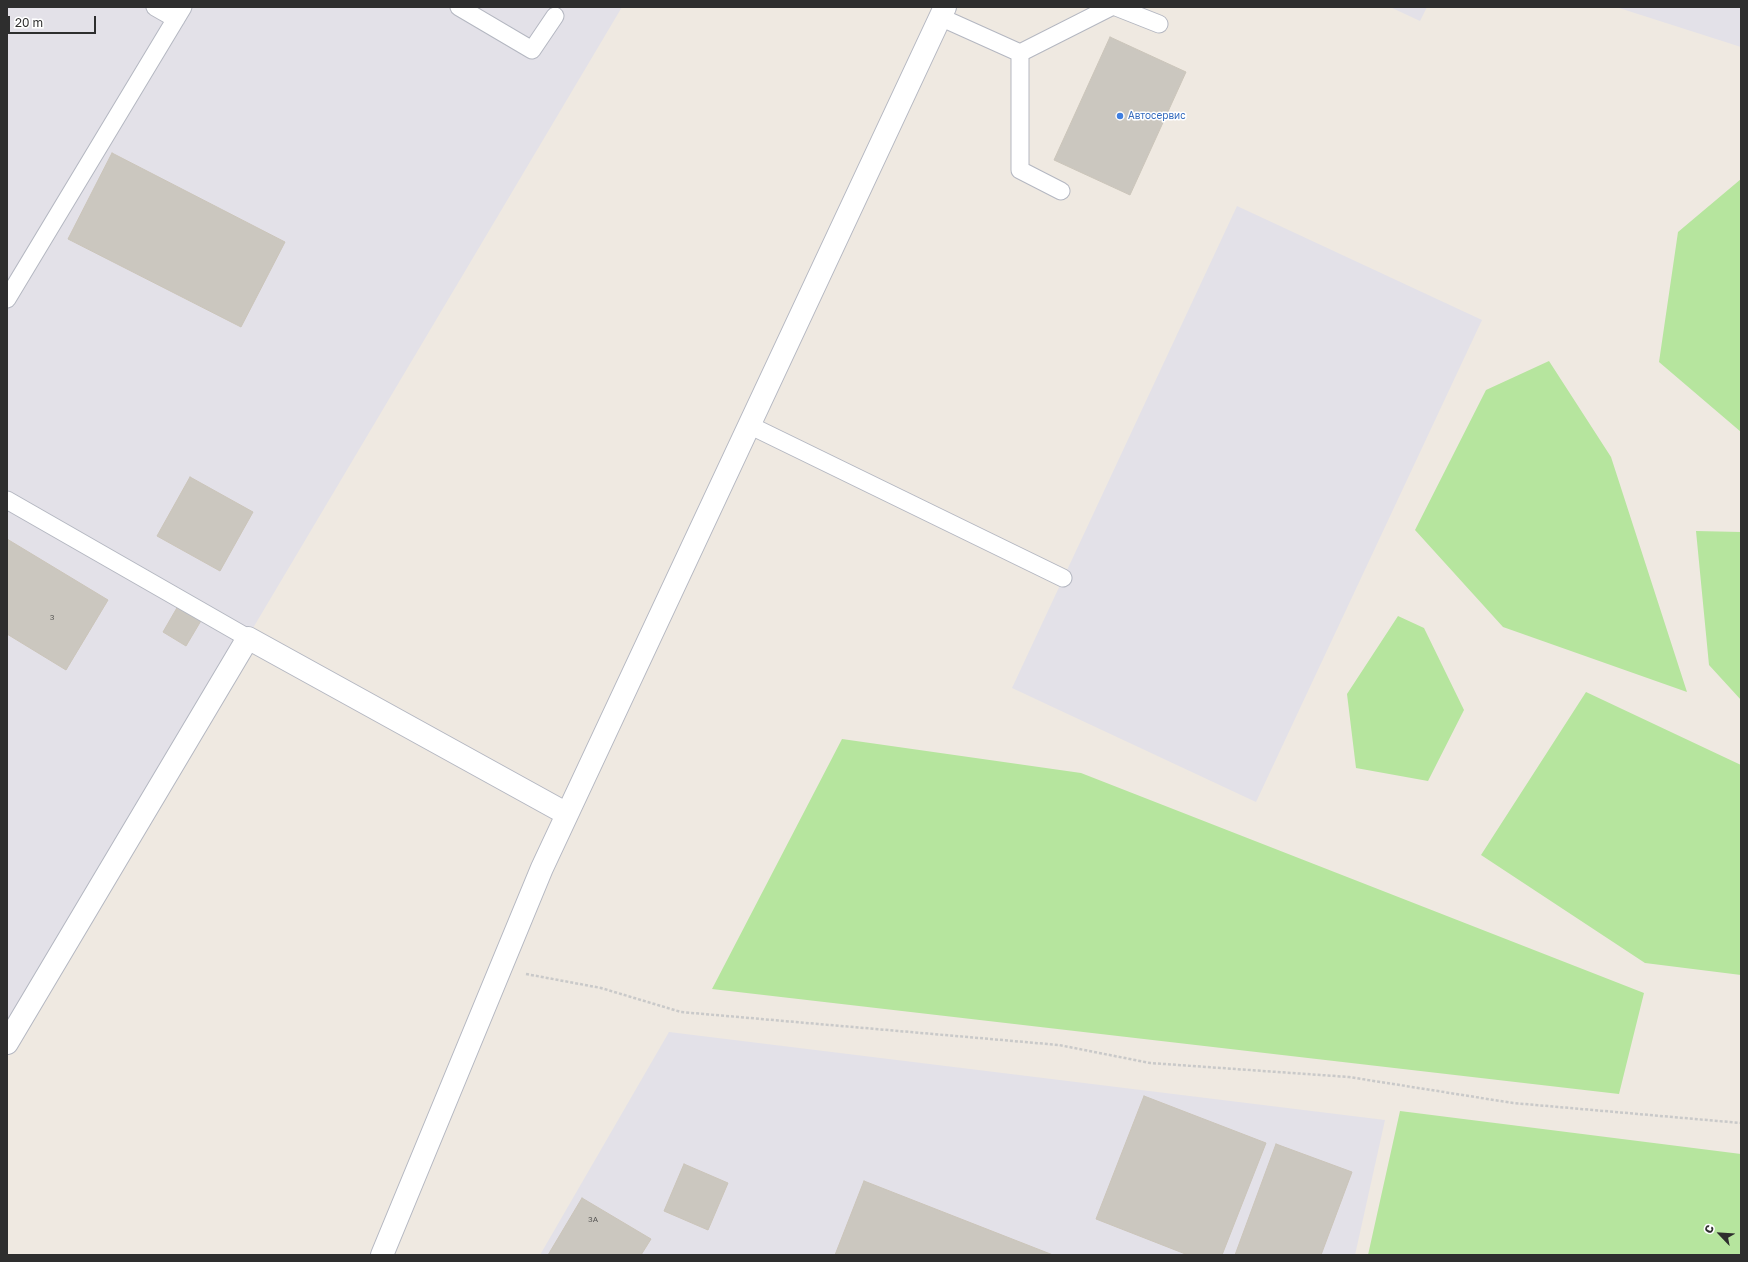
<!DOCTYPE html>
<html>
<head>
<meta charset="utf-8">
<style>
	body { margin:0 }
	#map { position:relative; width:1748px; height:1262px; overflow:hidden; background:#efe9e1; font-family:"Golos Text",sans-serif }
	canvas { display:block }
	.frame { position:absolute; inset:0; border:8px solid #2e2e2e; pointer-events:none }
	.north { position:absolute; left:1700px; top:1214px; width:40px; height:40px; -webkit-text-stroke:3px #fff; paint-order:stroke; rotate:295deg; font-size:11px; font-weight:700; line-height:16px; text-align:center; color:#2e2e2e }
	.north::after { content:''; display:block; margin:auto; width:14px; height:18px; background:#2e2e2e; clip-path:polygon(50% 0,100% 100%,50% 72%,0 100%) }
	.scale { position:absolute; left:8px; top:16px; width:88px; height:18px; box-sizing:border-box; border:2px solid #2e2e2e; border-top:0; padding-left:5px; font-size:12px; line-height:14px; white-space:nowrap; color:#2e2e2e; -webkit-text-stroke:3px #fff; paint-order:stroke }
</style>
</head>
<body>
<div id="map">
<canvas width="1748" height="1262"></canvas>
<div class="frame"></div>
<div class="north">С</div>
<div class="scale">20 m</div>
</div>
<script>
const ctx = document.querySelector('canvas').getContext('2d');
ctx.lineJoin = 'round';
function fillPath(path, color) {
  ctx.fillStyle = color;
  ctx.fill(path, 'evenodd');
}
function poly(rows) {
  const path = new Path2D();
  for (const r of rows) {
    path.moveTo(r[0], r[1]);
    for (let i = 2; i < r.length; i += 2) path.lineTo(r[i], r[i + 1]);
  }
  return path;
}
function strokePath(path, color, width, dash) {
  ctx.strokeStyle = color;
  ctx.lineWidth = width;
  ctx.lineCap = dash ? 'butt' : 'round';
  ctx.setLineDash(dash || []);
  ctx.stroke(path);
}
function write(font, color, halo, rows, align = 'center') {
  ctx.font = font + ' "Golos Text",sans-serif';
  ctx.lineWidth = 3;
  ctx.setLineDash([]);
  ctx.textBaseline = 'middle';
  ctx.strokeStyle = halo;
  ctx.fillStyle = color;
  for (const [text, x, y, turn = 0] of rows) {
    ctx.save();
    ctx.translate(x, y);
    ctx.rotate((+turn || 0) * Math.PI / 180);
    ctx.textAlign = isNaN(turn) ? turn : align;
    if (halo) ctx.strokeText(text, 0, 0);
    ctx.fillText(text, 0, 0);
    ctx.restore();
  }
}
const industrial = poly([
	[7,7,622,7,7,1042],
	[1390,7,1427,7,1420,21],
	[1616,7,1741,7,1741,47],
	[1237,206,1482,320,1256,802,1012,688],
	[669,1032,1385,1120,1355,1255,540,1255]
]);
const green = poly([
	[1741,179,1741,432,1659,362,1678,232],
	[1549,361,1611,457,1687,692,1503,627,1415,530,1486,390],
	[1696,531,1741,532,1741,700,1709,665],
	[1398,616,1424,628,1464,710,1428,781,1356,768,1347,694],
	[1586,692,1741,765,1741,975,1645,963,1481,855],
	[842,739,1081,773,1644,993,1619,1094,712,989],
	[1400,1111,1741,1154,1741,1255,1368,1255]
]);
const building = poly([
	[1110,37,1186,72,1130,195,1054,160,1110,37],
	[112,153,285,242,241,327,68,239,112,153],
	[190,477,253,512,220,571,157,536,190,477],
	[7,539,108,600,66,670,7,634,7,539],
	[178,606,202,619,186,646,163,632,178,606],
	[1144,1096,1266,1143,1222,1255,1188,1255,1096,1219,1144,1096],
	[1276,1144,1352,1172,1321,1255,1235,1255,1276,1144],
	[684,1164,728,1183,708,1230,664,1211,684,1164],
	[864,1181,1053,1255,835,1255,864,1181],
	[582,1198,651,1239,641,1255,548,1255,582,1198]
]);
const path = poly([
	[526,974,601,988,681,1012,1059,1045,1150,1063,1349,1077,1513,1103,1741,1123]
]);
const service = poly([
	[155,7,176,19],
	[459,7,532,50,555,16],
	[1116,7,1159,24],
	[940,17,1020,53,1020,170,1061,191],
	[1020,53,1111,7],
	[7,299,183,7],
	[749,425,1063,578],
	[7,500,248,638]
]);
const minor = poly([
	[7,1043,248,638,567,814],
	[382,1255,542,868,945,7]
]);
const markers = [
	[1120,116,4,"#3f7fe0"]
];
const numberNames = [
	["3",52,617],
	["3А",593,1219]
];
const shopNames = [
	["Автосервис",1128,116]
];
fillPath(industrial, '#e3e1e8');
fillPath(green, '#b6e59e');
fillPath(building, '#cbc7bf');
strokePath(building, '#cbc5ba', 1);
strokePath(service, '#b4b7c1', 19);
strokePath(minor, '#b4b7c1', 24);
strokePath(path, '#c9c9c9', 2.5, [3, 2]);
strokePath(service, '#fff', 17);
strokePath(minor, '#fff', 22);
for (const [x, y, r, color] of markers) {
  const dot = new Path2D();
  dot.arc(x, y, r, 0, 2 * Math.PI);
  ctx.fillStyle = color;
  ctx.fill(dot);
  strokePath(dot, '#fff', 1.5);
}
write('8px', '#555452', null, numberNames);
write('10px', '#366cbe', '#fff', shopNames, 'left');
</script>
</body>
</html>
